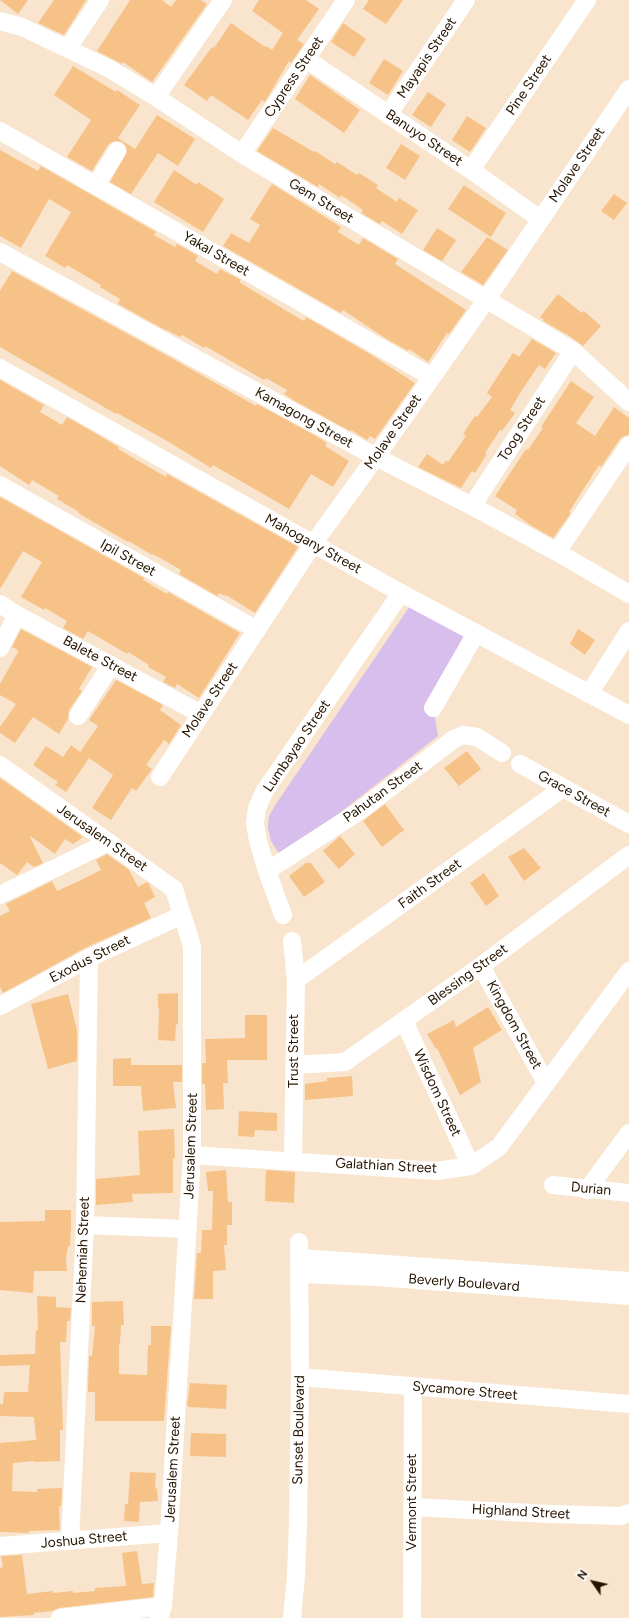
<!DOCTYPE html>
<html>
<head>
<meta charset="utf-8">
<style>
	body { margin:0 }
	#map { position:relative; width:629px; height:1618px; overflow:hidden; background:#f9e5ce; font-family:Figtree,sans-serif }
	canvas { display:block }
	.north { position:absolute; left:573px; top:1562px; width:40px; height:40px; -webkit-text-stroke:3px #fff; paint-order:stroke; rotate:304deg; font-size:11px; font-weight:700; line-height:16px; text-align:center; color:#261400 }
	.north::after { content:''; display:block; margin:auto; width:14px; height:18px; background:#261400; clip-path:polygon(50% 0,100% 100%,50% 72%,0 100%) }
</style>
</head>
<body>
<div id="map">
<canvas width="629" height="1618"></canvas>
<div class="north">N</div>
</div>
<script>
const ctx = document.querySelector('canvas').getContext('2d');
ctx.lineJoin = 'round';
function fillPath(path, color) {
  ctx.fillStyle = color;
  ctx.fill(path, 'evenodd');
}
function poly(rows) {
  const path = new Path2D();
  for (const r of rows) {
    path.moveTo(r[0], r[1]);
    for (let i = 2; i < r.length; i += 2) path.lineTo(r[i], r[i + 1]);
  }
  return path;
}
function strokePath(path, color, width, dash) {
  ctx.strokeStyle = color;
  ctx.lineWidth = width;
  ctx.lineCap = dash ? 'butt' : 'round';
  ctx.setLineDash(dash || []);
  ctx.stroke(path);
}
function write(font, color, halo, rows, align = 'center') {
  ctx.font = font + ' Figtree,sans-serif';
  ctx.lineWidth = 3;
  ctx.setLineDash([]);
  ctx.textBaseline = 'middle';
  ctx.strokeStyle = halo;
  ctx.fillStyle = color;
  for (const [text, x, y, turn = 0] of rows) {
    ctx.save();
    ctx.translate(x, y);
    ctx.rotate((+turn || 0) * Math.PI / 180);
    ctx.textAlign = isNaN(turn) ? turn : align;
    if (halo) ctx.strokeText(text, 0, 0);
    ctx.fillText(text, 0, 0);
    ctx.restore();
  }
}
const green = poly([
	[412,603,477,637,434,711,438,736,282,858,271,841,268,828,269,816,276,804]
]);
const building = poly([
	[0,0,28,0,18,14],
	[54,0,86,0,64,35,38,23],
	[130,0,162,0,171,7,176,0,201,0,207,4,152,82,123,62,122,64,97,51],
	[259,0,306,0,319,9,297,40,304,44,291,63,289,61,265,102,262,100,248,120,211,95,207,101,184,85,212,47,214,48,231,23,265,47,266,46,272,50,283,33,252,11],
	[369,0,403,0,386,24,363,9],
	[343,23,366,39,354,57,331,42],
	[384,59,403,71,388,95,369,83],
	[73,66,116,92,117,90,140,105,118,138,135,149,157,115,195,139,178,166,158,153,131,194,110,182,127,152,126,146,122,142,117,141,112,142,108,145,92,171,67,157,91,120,54,95],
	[310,75,360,110,344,133,295,99],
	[428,92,446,104,431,127,412,115],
	[467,116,486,128,470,152,452,140],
	[273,128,314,152,315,151,335,164,337,162,357,175,359,173,378,185,376,188,397,202,399,198,418,210,402,234,382,221,380,224,366,216,361,213,363,210,341,195,340,198,319,184,318,187,257,151],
	[401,144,420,156,405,180,386,168],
	[0,150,38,171,41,166,156,232,154,235,175,247,177,244,198,256,195,261,217,274,220,269,241,280,239,282,290,313,304,321,306,317,370,354,415,383,375,439,370,436,367,440,351,430,350,431,295,401,284,394,287,390,266,378,264,380,205,346,204,348,182,335,180,337,167,330,167,331,118,304,120,299,100,287,101,285,67,265,65,268,45,256,71,212,49,199,21,248,0,236],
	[174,170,197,185,198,182,224,199,203,232,154,202],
	[272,184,341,227,338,232,359,245,363,238,398,259,395,264,466,310,449,334,447,333,428,362,409,349,408,351,385,338,343,310,341,313,223,246,231,233,249,243,260,225,250,219],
	[464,185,506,213,491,237,448,209],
	[614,194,627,203,614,220,601,211],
	[437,228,456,240,442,261,423,250],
	[487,237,508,250,483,285,461,272],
	[12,271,166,355,256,406,257,404,316,436,327,443,325,446,349,461,333,487,311,474,289,509,213,465,211,468,169,442,117,413,116,414,0,347,0,291],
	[558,294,582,313,584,311,601,326,583,346,568,335,543,321,544,320,540,317],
	[532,339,556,353,545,369,539,365,522,390,510,410,515,413,502,431,500,430,485,453,487,454,475,473,472,471,461,488,418,467,427,454,443,465,446,460,448,462,466,436,463,434,475,416,477,417,492,397,487,393,501,371,513,353,519,357],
	[0,380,44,405,40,412,62,425,67,417,119,447,118,449,166,477,167,474,298,547,255,613,226,595,225,596,219,593,217,596,179,574,181,570,153,554,152,555,129,541,128,542,78,513,79,512,57,499,59,496,32,480,29,485,0,466],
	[571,381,594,397,576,423,595,436,614,407,629,418,629,435,624,436,620,439,601,467,599,465,569,512,571,513,553,538,532,526,515,514,517,510,495,496,526,449,528,450,543,428,541,427],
	[0,497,144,578,143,580,167,594,168,592,240,633,199,698,177,684,175,688,163,682,166,677,148,667,149,665,128,652,127,654,88,631,83,639,63,628,67,621,45,608,44,610,21,597,42,562,23,551,0,589],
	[21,629,92,667,79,689,82,691,69,710,68,719,59,734,33,717,15,743,0,733,0,727,16,704,0,695,0,684,18,652,18,650,12,647],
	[578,629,595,640,585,655,570,644],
	[116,680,163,705,160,710,181,725,169,744,164,740,146,765,152,769,136,791,132,788,111,820,92,808,113,775,89,758,66,792,55,785,58,782,33,765,46,746,63,757,71,745,80,752,98,726,89,720],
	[467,751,481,769,459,786,444,768],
	[0,778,83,837,73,844,65,839,55,854,29,835,43,863,34,867,27,862,17,875,0,863],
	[385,804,404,830,382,847,363,821],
	[340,836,355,854,339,869,323,851],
	[524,848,541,868,524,881,508,857],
	[107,854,129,870,138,887,147,882,149,884,155,897,144,903,151,918,85,948,3,993,0,987,0,916,10,911,6,904,52,881,57,891,79,881,101,870,96,860],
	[306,863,311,863,325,882,304,897,289,876],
	[484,873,499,896,486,906,470,883],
	[178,993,178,1025,176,1024,175,1041,158,1040,159,1008,158,1008,158,994],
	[68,994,77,1030,77,1061,48,1069,31,1004],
	[488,1007,502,1030,473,1048,481,1082,460,1095,437,1048,436,1049,427,1034,454,1020,456,1027],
	[245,1015,267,1015,267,1060,227,1060,228,1083,223,1083,224,1109,206,1110,205,1084,202,1084,202,1063,206,1063,205,1039,245,1038],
	[131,1058,131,1065,182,1065,182,1082,173,1082,176,1108,143,1111,141,1086,113,1086,113,1059],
	[352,1076,353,1096,305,1100,305,1084,327,1081,327,1078],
	[239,1111,277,1113,277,1131,255,1130,254,1137,238,1136],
	[174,1129,175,1158,173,1158,173,1193,132,1194,133,1202,96,1205,96,1179,140,1175,138,1131],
	[226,1170,228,1202,232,1202,232,1225,227,1225,227,1245,224,1245,226,1270,213,1271,213,1299,194,1299,197,1253,201,1253,202,1230,212,1230,213,1191,208,1191,206,1172],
	[266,1170,295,1172,294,1203,265,1201],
	[45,1210,71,1210,71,1226,70,1246,68,1246,66,1258,67,1271,34,1271,33,1293,0,1290,0,1222,45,1221],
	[37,1296,56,1297,56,1307,71,1308,70,1321,67,1321,66,1342,60,1342,63,1430,60,1430,60,1461,34,1462,34,1461,13,1463,12,1491,37,1492,37,1489,62,1488,61,1506,59,1506,60,1530,29,1531,28,1533,0,1532,0,1443,36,1440,34,1417,0,1416,0,1404,3,1404,4,1392,28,1392,30,1365,0,1366,0,1355,35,1354,36,1330,38,1330],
	[123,1301,124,1325,121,1325,120,1344,119,1344,119,1374,147,1375,148,1345,151,1345,151,1326,171,1326,164,1421,95,1421,95,1392,88,1392,89,1356,92,1356,95,1326,92,1326,92,1302],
	[190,1383,227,1385,226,1409,189,1407,187,1405],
	[191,1433,226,1434,226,1457,190,1456],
	[130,1472,156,1473,155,1489,157,1488,158,1501,140,1502,139,1522,124,1521,125,1504,128,1504],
	[137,1551,142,1584,154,1583,153,1597,59,1608,52,1611,34,1613,34,1615,0,1617,0,1568,3,1567,1,1556,22,1555,27,1594,53,1591,53,1593,73,1591,73,1593,95,1591,95,1588,126,1586,122,1553]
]);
const minor = poly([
	[0,21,22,27,110,69,156,97,242,154,573,351,629,402],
	[68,48,100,0],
	[306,59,471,170,540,219],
	[156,97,223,0],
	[388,115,466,0],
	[0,131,432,377],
	[242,154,346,0],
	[471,170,587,0],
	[96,185,117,151],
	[0,252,376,457,472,506,557,552,629,594],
	[0,368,401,593,629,715],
	[0,485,257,630],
	[472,506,573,351],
	[557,552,629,445],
	[0,604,17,615,201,714],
	[0,648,17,615],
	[589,694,629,631],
	[433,708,476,633],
	[78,716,111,665],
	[520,764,629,824],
	[0,765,174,889,192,946,192,1155,169,1533,163,1606,159,1618],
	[160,777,313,544,376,457,486,300,629,89],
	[267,871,358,812,454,739,463,735,477,737,502,753],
	[0,895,109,842],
	[283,915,267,871,258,841,255,823,257,808,264,792,401,593],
	[292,941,296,980,293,1161],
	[481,966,546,1083],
	[296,980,563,788],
	[0,1006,89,958,182,915],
	[404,1021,471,1166],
	[294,1065,345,1062,481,966,629,855],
	[192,1155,436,1171,471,1166,499,1147,629,971],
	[553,1185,629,1193],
	[587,1190,629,1133],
	[85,1225,187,1229],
	[300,1258,629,1281],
	[300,1274,377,1277,629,1296],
	[300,1377,629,1404],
	[412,1507,551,1514,621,1516,629,1513],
	[70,1541,85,1225,89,958],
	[0,1546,169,1533],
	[60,1618,163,1606],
	[292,1618,296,1577,298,1524,300,1377,299,1242],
	[412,1618,413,1386]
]);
const streetNames = [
	["Mayapis Street",427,58,-56],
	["Cypress Street",294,77,-56],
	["Pine Street",529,85,-56],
	["Banuyo Street",424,138,34],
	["Molave Street",577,165,-56],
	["Gem Street",321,201,31],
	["Yakal Street",216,254,30],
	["Kamagong Street",304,418,29],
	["Toog Street",522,429,-57],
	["Molave Street",393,432,-55],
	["Mahogany Street",313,544,29],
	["Ipil Street",128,558,29],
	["Balete Street",100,659,28],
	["Molave Street",210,700,-56],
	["Lumbayao Street",297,746,-56],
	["Pahutan Street",383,792,-36],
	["Grace Street",574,794,29],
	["Jerusalem Street",102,838,35],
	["Faith Street",430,884,-36],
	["Exodus Street",90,959,-27],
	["Blessing Street",468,975,-36],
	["Kingdom Street",514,1025,61],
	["Trust Street",294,1051,-90],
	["Wisdom Street",437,1093,65],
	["Jerusalem Street",191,1146,-88],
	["Galathian Street",386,1166,3],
	["Durian",591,1189,5],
	["Nehemiah Street",83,1250,-88],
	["Beverly Boulevard",464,1283,4],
	["Sycamore Street",465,1391,5],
	["Sunset Boulevard",299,1430,-89],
	["Jerusalem Street",173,1469,-87],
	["Vermont Street",412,1502,-90],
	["Highland Street",521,1512,3],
	["Joshua Street",84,1540,-5]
];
fillPath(green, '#d7beec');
fillPath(building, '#f6c288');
strokePath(minor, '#fff', 18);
write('14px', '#261400', '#fff', streetNames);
</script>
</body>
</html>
